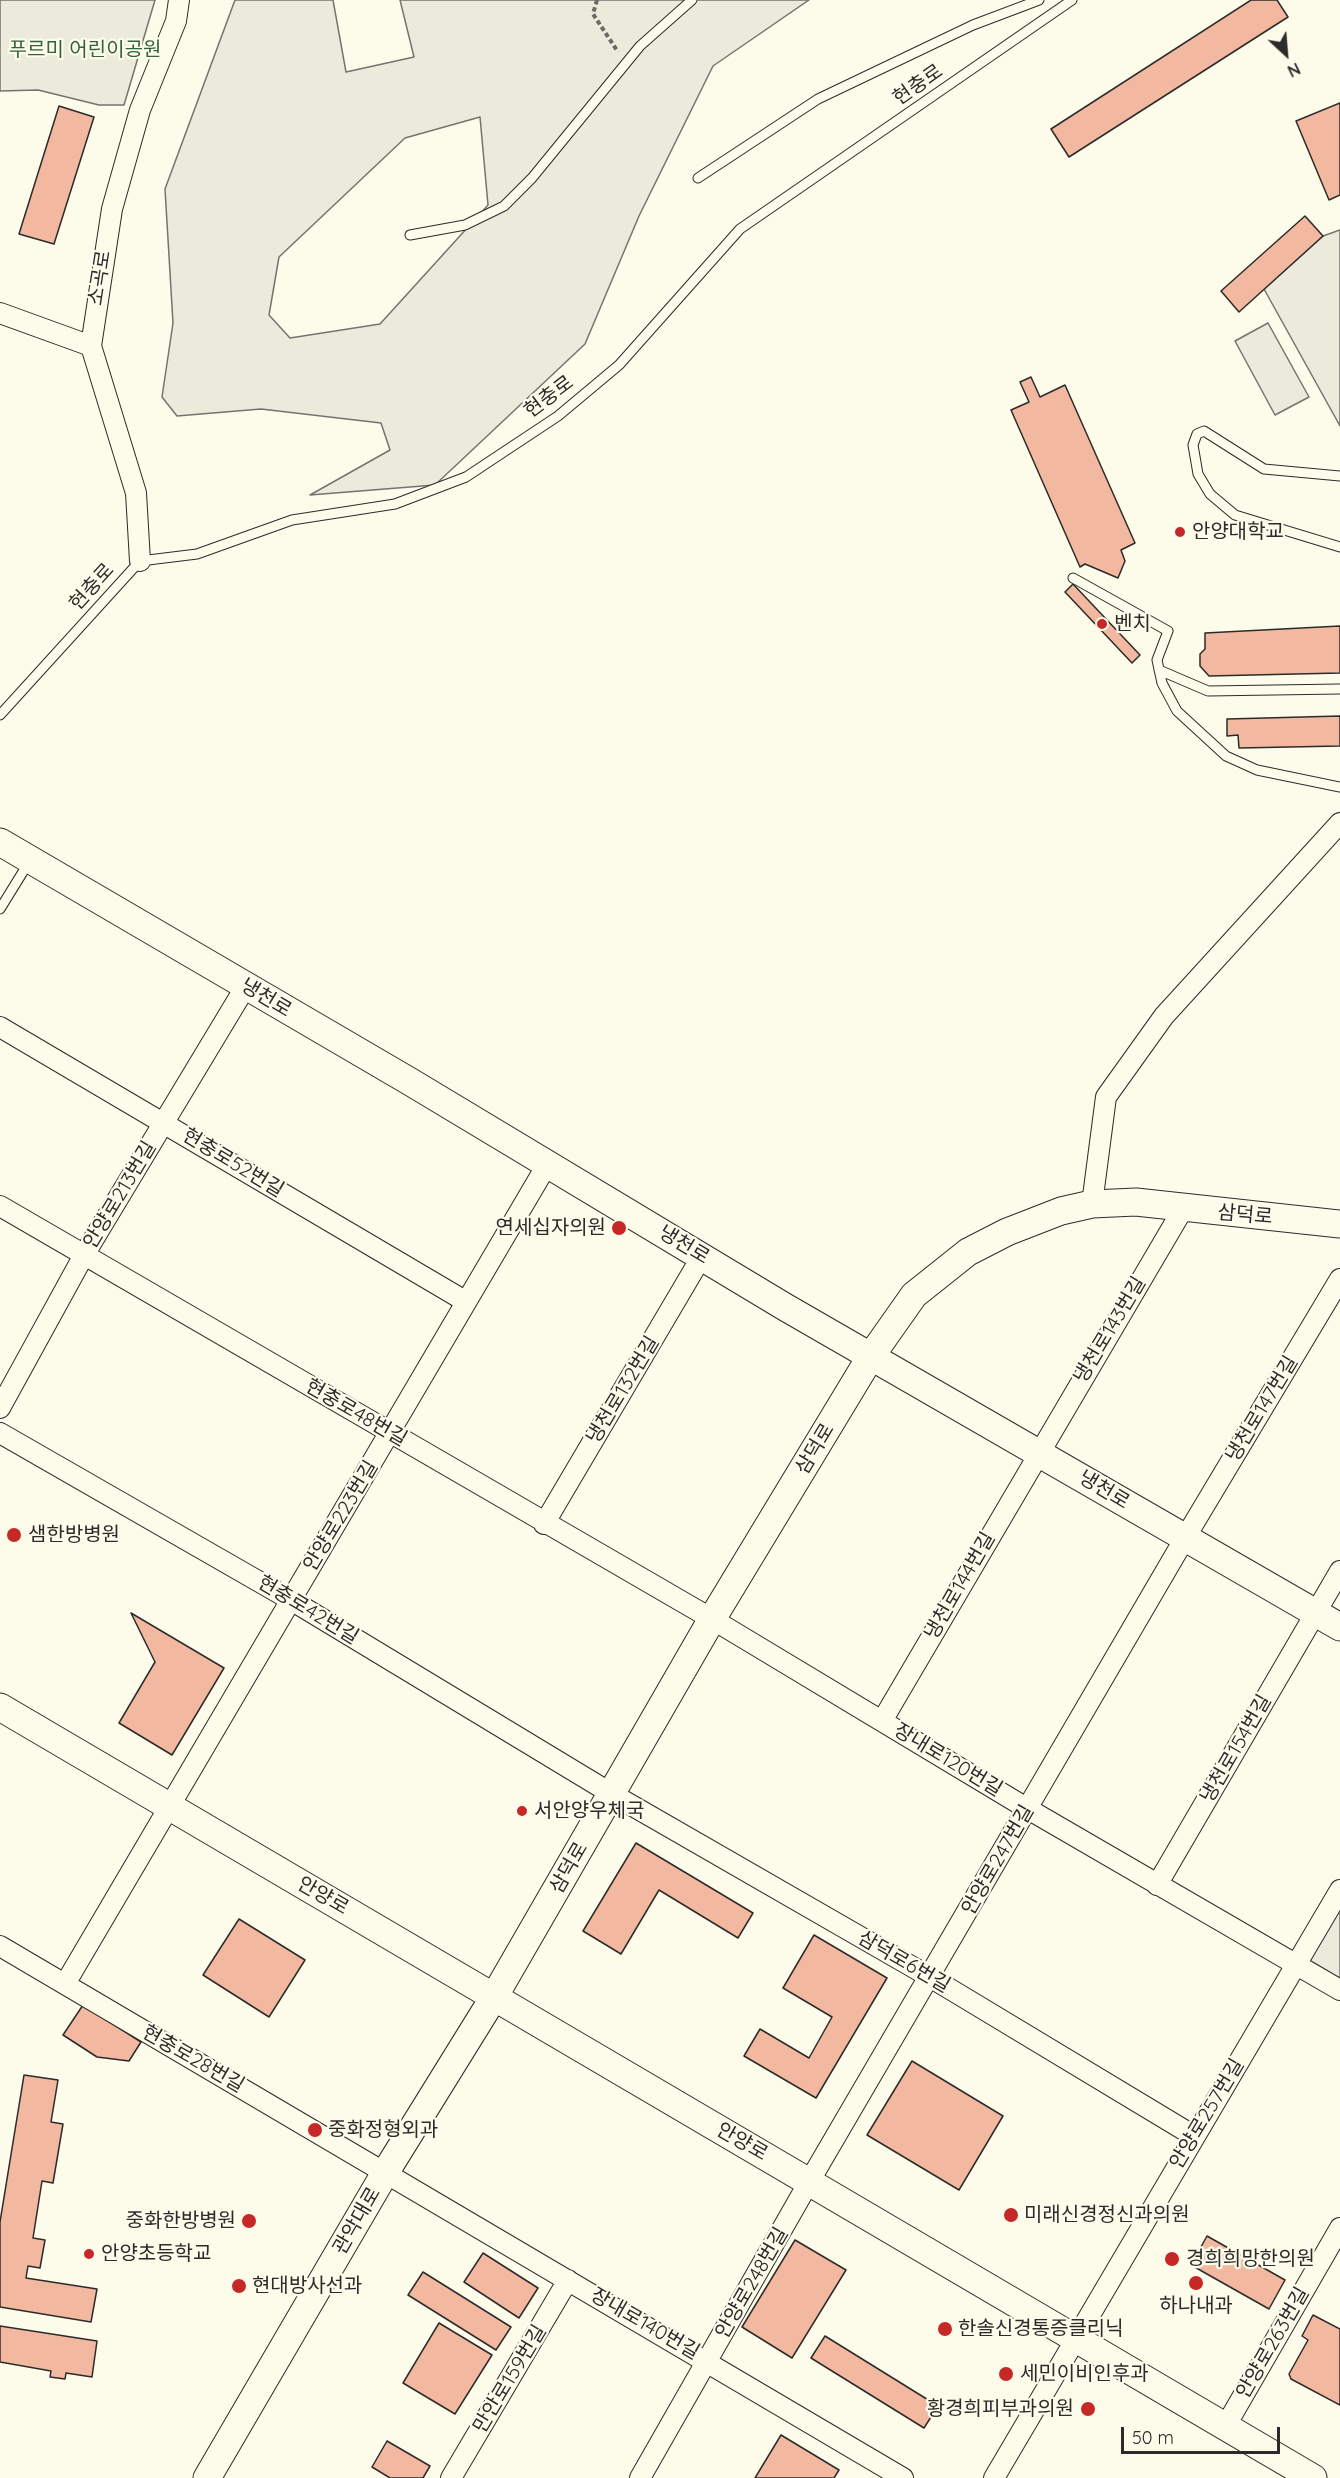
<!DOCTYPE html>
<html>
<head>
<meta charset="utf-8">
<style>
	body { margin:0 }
	#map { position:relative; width:1340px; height:2478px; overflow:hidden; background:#fdfbea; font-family:Quicksand,sans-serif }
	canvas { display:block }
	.north { position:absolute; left:1256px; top:24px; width:60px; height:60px; -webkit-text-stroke:4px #fdfbea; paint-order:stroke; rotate:154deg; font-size:16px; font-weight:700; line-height:24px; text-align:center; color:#2b2b2b }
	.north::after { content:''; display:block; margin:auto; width:21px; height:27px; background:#2b2b2b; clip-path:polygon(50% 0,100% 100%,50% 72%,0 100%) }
	.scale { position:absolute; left:1121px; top:2427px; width:159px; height:27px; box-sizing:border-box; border:3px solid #2b2b2b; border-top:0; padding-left:8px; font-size:18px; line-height:21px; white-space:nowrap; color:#2b2b2b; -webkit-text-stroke:4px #fdfbea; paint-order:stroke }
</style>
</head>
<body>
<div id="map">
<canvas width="1340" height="2478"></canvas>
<div class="north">N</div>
<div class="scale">50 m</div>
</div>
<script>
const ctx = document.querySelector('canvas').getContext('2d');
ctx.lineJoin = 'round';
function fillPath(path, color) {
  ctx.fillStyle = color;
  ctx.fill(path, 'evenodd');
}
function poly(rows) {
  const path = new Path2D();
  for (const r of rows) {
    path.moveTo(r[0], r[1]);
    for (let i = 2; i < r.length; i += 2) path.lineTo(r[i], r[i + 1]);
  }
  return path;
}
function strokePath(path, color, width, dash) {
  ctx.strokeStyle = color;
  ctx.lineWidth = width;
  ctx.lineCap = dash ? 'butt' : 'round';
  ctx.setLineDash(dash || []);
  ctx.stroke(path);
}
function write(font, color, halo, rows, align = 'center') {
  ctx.font = font + ' Quicksand,"Noto Sans KR",sans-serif';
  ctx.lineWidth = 4.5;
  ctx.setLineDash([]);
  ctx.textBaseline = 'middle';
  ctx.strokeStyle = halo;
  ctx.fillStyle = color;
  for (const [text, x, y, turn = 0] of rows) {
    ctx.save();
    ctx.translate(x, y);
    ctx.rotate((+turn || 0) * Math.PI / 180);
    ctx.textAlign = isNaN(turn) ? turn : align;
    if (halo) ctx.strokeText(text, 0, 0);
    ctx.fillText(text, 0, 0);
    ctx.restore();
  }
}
const green = poly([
	[0,0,155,0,124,105,99,105,38,90,0,91,0,0],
	[235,0,333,0,346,72,414,57,400,0,809,0,713,66,639,216,585,344,435,485,310,495,390,450,381,423,261,409,177,416,162,397,173,323,165,189,235,0],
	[480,117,488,205,380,324,290,338,269,315,279,257,405,138,480,117],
	[1340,230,1340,426,1264,289,1323,236,1340,230],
	[1268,323,1309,397,1275,415,1235,341,1268,323],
	[1337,1910,1340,1912,1340,1979,1307,1959,1337,1910]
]);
const building = poly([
	[1251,0,1277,0,1288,17,1069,157,1051,129,1251,0],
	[1340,103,1340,195,1329,200,1296,121,1340,103],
	[59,106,94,117,54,244,19,234,59,106],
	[1305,216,1323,236,1239,312,1221,291,1305,216],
	[1031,377,1040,397,1065,385,1135,543,1121,550,1125,561,1118,578,1085,564,1080,567,1011,410,1029,402,1020,382,1031,377],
	[1073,584,1140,655,1132,663,1065,592,1073,584],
	[1340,626,1340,673,1209,676,1200,666,1200,654,1205,649,1205,633,1340,626],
	[1340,716,1340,746,1239,748,1238,735,1227,736,1227,719,1340,716],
	[131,1613,224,1668,172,1755,119,1723,155,1662,131,1613],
	[636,1843,753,1913,738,1938,659,1890,621,1954,583,1931,636,1843],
	[239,1919,305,1960,269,2017,203,1975,239,1919],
	[814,1935,887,1978,816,2098,744,2056,760,2029,809,2058,832,2017,783,1988,814,1935],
	[83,2005,141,2042,129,2061,97,2057,63,2035,83,2005],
	[912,2061,1003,2116,959,2190,867,2135,912,2061],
	[24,2075,58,2080,51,2122,63,2124,53,2183,42,2181,33,2238,45,2240,40,2268,28,2266,26,2278,97,2289,91,2322,0,2307,0,2222,24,2075],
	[1207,2236,1285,2280,1269,2309,1191,2265,1207,2236],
	[795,2240,846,2270,792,2358,742,2327,795,2240],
	[483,2253,538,2288,519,2318,464,2282,483,2253],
	[423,2272,511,2327,496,2350,408,2295,423,2272],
	[1313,2315,1340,2329,1340,2405,1291,2379,1289,2374,1308,2340,1302,2336,1313,2315],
	[439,2323,492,2355,455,2414,403,2383,439,2323],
	[0,2326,97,2341,92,2377,66,2373,65,2379,50,2377,51,2371,0,2362,0,2326],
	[825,2336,938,2406,924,2428,811,2358,825,2336],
	[781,2435,839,2470,834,2478,755,2478,781,2435],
	[387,2441,430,2466,423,2478,390,2478,372,2467,387,2441]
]);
const path = poly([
	[597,0,593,14,618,52]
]);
const lane = poly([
	[698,178,818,99,973,25,1039,0],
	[410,235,465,225,504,206,532,178,640,46,692,0],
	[1340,476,1264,469,1204,431,1197,434,1193,445,1198,474,1210,494,1235,515,1340,547],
	[1073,578,1168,631,1157,660,1162,683,1177,711,1226,756,1257,770,1340,787],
	[1159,670,1208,691,1340,689],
	[0,715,140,561,197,554,292,520,395,504,466,477,558,416,619,365,740,229,1072,0],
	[0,909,29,862]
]);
const street = poly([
	[0,313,91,346],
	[140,561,136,493,91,346,112,209,140,110,176,21,179,0],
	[0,1027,465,1301],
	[1092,1204,1106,1097,1164,1016,1340,823],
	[0,1206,712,1619,1028,1809,1340,1990],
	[0,1408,84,1255,246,986],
	[0,1433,291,1600,612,1794,930,1977,1194,2136],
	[544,1524,702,1256],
	[882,1721,1183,1209],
	[1157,1885,1340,1571],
	[0,1946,903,2478],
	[65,1984,548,1163],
	[1225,2427,1340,2228],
	[451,2478,568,2280],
	[640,2478,809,2182,1185,1538,1340,1279],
	[994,2478,1340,1890]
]);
const secondary = poly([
	[0,842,409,1081,785,1307,1340,1627],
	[0,1707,1313,2478],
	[207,2478,385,2173,494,1997,712,1619,871,1356,914,1295,968,1252,1007,1232,1061,1211,1092,1204,1136,1202,1340,1224]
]);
const markers = [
	[1180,532,6,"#c62828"],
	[1102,624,6,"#c62828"],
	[619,1228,8,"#c62828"],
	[14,1535,8,"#c62828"],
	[522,1811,6,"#c62828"],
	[315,2130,8,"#c62828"],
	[1011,2215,8,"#c62828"],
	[249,2221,8,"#c62828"],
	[89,2254,6,"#c62828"],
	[1172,2259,8,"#c62828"],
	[1196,2283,8,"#c62828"],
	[239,2286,8,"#c62828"],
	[945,2329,8,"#c62828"],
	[1006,2374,8,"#c62828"],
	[1088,2409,8,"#c62828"]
];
const parkNames = [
	["푸르미 어린이공원",85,50]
];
const streetNames = [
	["현충로",918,85,-35],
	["소곡로",100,278,-81],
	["현충로",549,397,-37],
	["현충로",92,587,-48],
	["냉천로",266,998,31],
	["현충로52번길",233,1163,31],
	["안양로213번길",120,1195,-59],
	["삼덕로",1245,1215,5],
	["냉천로",684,1245,31],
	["냉천로143번길",1110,1330,-59],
	["냉천로132번길",623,1390,-59],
	["냉천로147번길",1262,1409,-59],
	["현충로48번길",356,1413,30],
	["삼덕로",815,1449,-59],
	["냉천로",1104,1490,31],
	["안양로223번길",341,1516,-59],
	["냉천로144번길",960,1586,-60],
	["현충로42번길",308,1610,31],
	["냉천로154번길",1236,1749,-60],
	["장내로120번길",948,1760,31],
	["안양로247번길",998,1860,-60],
	["삼덕로",569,1868,-60],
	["안양로",323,1896,30],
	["삼덕로6번길",904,1962,30],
	["현충로28번길",193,2059,30],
	["안양로257번길",1207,2114,-59],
	["안양로",742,2142,30],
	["관악대로",357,2221,-60],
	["안양로248번길",752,2283,-60],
	["장내로140번길",645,2324,30],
	["안양로263번길",1273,2343,-60],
	["만안로159번길",510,2379,-59]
];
const poiNames = [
	["안양대학교",1192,532],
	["벤치",1114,624],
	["연세십자의원",606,1228,"right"],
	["샘한방병원",28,1535],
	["서안양우체국",534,1811],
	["중화정형외과",328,2130],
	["미래신경정신과의원",1024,2215],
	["중화한방병원",236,2221,"right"],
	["안양초등학교",101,2254],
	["경희희망한의원",1186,2259],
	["현대방사선과",252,2286],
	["하나내과",1196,2306,"center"],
	["한솔신경통증클리닉",958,2329],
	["세민이비인후과",1020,2374],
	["황경희피부과의원",1074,2409,"right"]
];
fillPath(green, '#ecebdb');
strokePath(green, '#74746e', 1.5);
fillPath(building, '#f2b8a0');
strokePath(building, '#2b2b2b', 1.5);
strokePath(lane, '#2b2b2b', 11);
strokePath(street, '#2b2b2b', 22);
strokePath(secondary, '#2b2b2b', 29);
strokePath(path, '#6a6964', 4, [4.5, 3]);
strokePath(lane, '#fdfbea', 9);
strokePath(street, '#fdfbea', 20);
strokePath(secondary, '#fdfbea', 27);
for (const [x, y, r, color] of markers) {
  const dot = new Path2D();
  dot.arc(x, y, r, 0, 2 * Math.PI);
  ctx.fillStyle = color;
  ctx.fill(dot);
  strokePath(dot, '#fdfbea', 2);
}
write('20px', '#34623c', '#fdfbea', parkNames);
write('20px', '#2b2b2b', '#fdfbea', streetNames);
write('20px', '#2b2b2b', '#fdfbea', poiNames, 'left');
</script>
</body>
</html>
